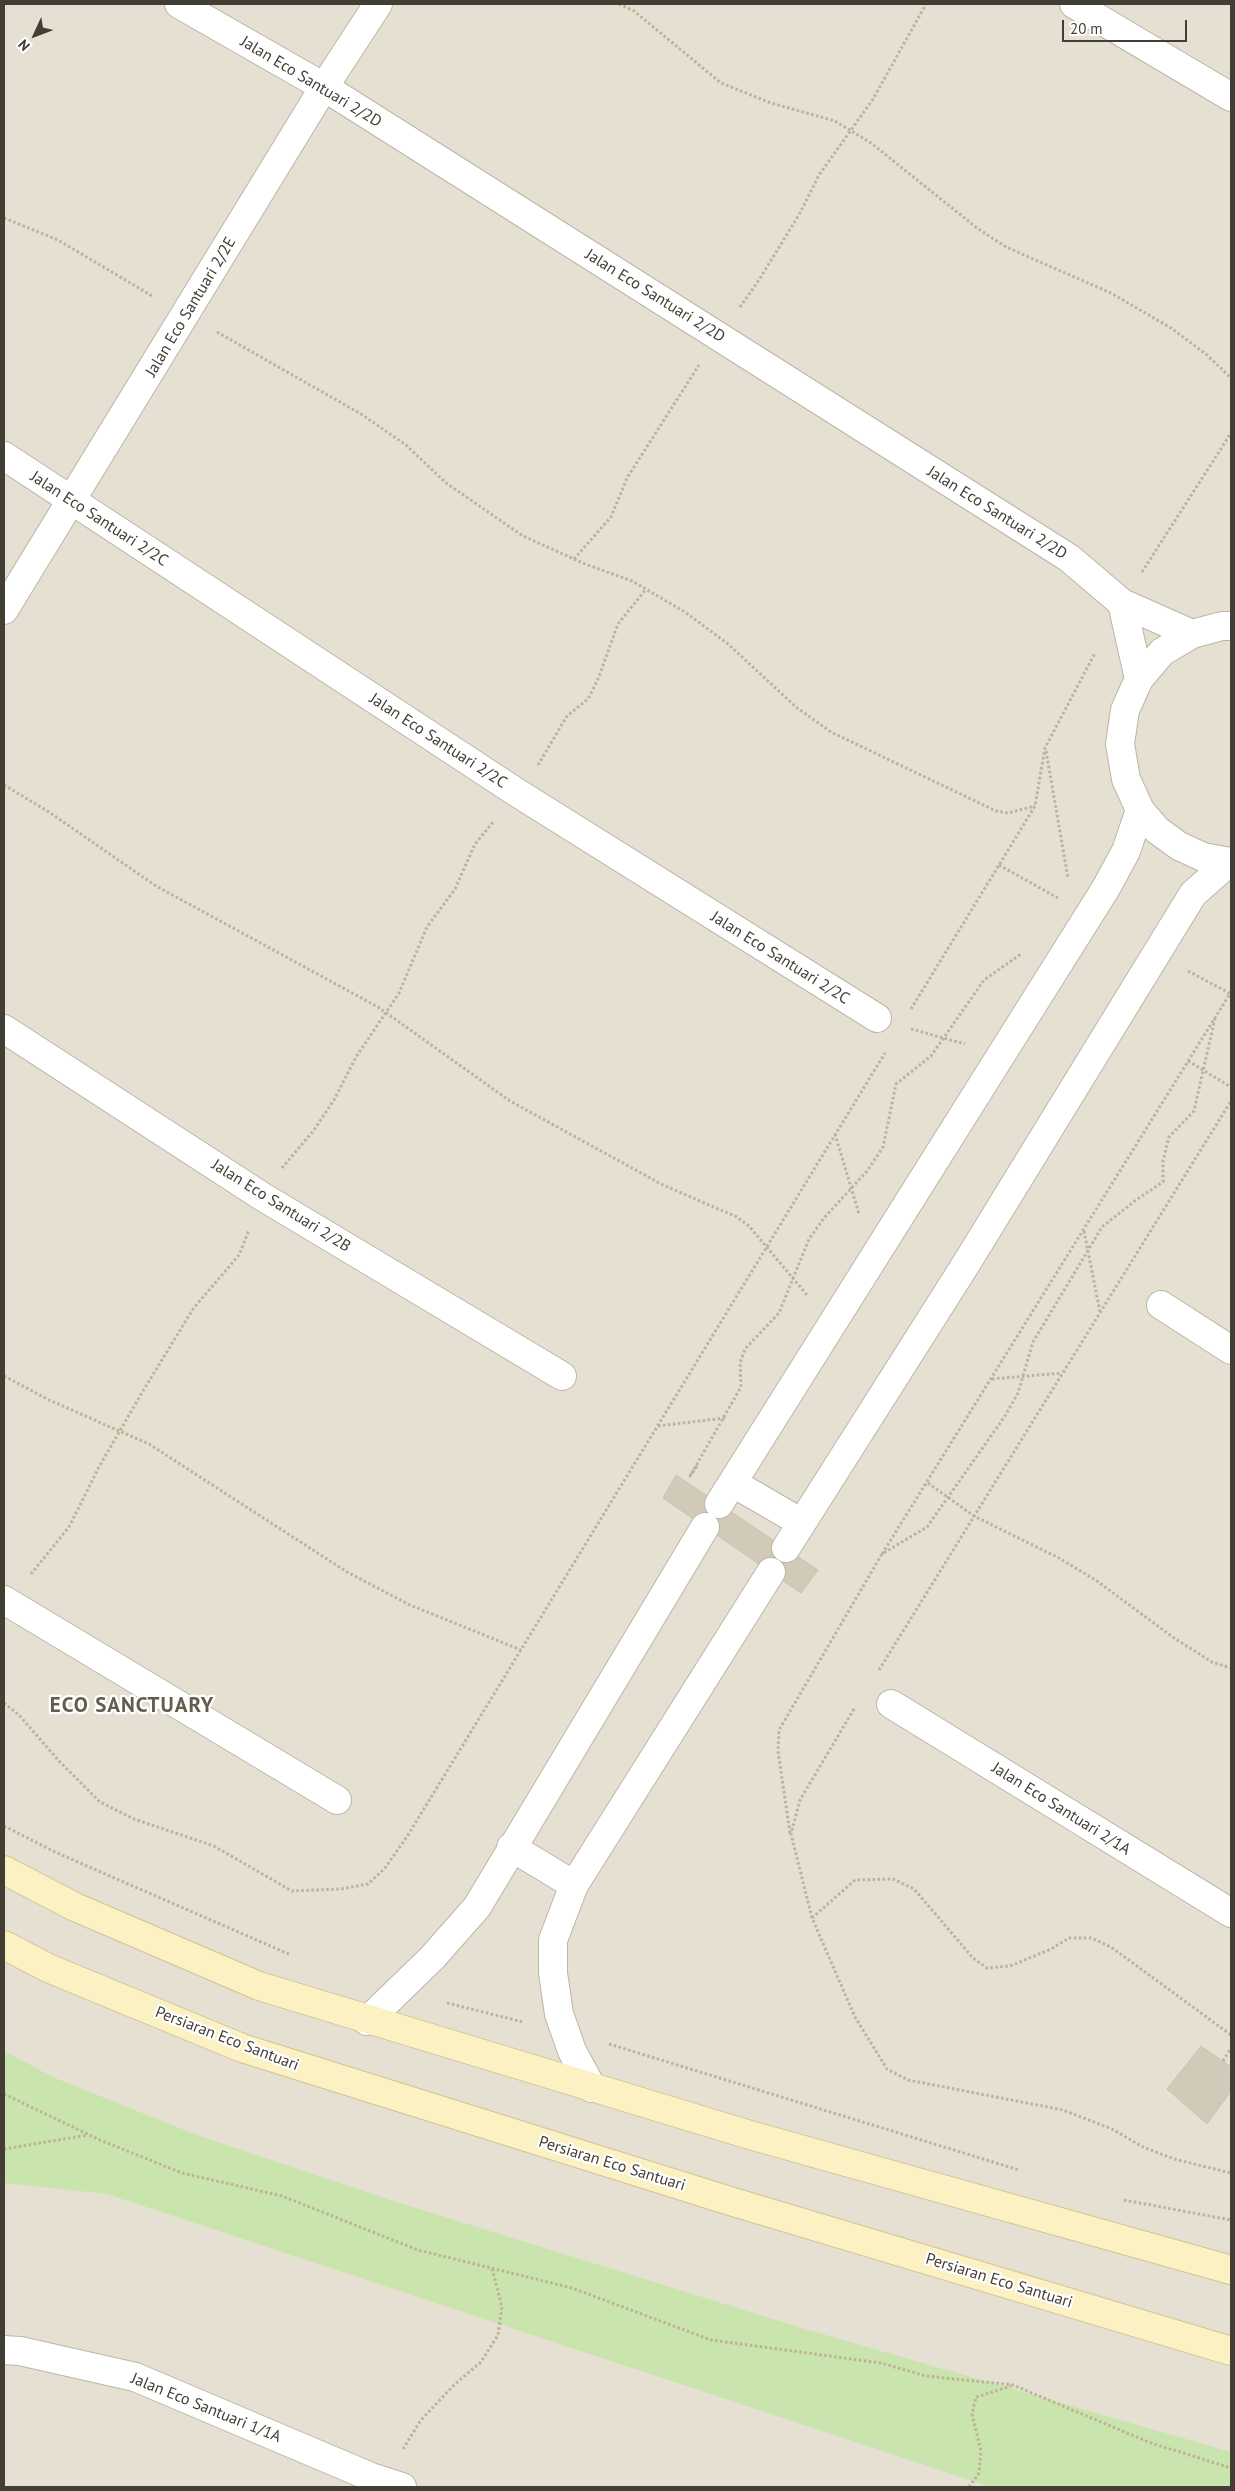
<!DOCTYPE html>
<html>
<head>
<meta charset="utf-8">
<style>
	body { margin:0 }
	#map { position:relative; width:1235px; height:2491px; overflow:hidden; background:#f1eee4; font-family:"PT Sans",sans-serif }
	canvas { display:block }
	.frame { position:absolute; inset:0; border:5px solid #433e34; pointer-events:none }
	.north { position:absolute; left:10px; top:10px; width:50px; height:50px; -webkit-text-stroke:4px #fff; paint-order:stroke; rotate:227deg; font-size:14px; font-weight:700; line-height:20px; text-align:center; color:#433e34 }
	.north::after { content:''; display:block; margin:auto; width:18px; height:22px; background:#433e34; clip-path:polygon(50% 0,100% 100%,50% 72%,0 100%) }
	.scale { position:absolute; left:1062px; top:20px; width:125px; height:22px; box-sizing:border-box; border:2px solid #433e34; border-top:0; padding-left:6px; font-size:15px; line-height:18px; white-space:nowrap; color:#433e34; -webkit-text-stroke:4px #fff; paint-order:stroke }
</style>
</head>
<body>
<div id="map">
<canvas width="1235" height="2491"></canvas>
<div class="frame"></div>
<div class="north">N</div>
<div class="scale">20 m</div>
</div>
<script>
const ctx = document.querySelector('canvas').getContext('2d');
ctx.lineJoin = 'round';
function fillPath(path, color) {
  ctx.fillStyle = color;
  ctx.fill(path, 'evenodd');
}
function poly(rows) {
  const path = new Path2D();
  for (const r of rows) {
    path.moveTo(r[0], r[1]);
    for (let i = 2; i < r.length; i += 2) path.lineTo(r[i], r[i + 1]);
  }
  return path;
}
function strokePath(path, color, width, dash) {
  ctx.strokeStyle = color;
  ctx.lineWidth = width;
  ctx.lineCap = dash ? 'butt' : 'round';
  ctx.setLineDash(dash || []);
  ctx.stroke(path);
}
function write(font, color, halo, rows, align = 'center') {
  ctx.font = font + ' "PT Sans",sans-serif';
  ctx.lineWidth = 4.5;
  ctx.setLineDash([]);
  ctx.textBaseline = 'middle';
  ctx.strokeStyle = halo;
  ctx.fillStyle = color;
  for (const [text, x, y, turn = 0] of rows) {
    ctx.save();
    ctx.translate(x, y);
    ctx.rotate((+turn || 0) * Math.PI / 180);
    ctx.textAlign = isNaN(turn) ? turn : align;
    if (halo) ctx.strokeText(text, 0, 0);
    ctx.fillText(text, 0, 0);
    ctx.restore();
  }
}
const residential = poly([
	[4,4,1231,4,1231,2487,4,2487]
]);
const green = poly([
	[4,2051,55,2078,197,2135,387,2199,805,2329,1231,2452,1231,2487,991,2487,107,2194,4,2183]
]);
const building = poly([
	[676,1475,818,1570,801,1593,663,1498,676,1475],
	[1201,2046,1231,2067,1231,2091,1207,2124,1167,2089,1201,2046]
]);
const path = poly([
	[619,4,634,11,721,83,771,103,835,121,871,143,977,228,1006,247,1111,293,1171,328,1207,355,1231,378],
	[4,218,58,240,154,297],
	[740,307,759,280,800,213,819,175,873,99,926,4],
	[217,332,361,414,406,445,446,483,523,536,585,564,632,581,685,612,728,644,796,707,831,732,996,811,1008,813,1035,806],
	[574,559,611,517,627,478,699,365],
	[1142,572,1231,433],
	[1046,751,1068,878],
	[538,765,567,716,588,699,598,679,618,624,646,589],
	[4,785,49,812,156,886,378,1007,510,1101,663,1185,737,1217,749,1226,807,1295],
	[999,865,1058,898],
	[1188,971,1231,994],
	[911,1009,1035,806,1045,748,1095,653],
	[1215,1018,1194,1111,1169,1137,1163,1161,1163,1182,1136,1200,1102,1227,1033,1342,1018,1393,1005,1416,927,1527,882,1554,1231,992],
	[911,1029,965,1044],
	[1188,1061,1231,1087],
	[835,1134,859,1214],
	[282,1168,314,1130,334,1100,356,1057,399,993,427,927,455,889,475,844,494,821],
	[1084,1231,1100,1312],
	[4,1376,49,1400,149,1444,347,1572,410,1605,521,1650],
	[992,1379,1062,1373],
	[658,1426,725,1418],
	[697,1466,690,1476,741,1387,740,1363,745,1349,779,1313,809,1239,824,1218,868,1170,883,1147,896,1084,931,1056,984,980,1021,954],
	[928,1483,974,1516,1059,1558,1097,1581,1174,1638,1212,1662,1231,1668],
	[31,1574,69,1527,100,1465,143,1391,193,1309,239,1255,249,1230],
	[879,1670,1231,1101],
	[4,1703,19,1715,59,1761,100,1802,134,1819,214,1846,292,1891,341,1889,368,1884,385,1868,408,1835,885,1053],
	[854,1709,800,1800,791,1834,812,1918,855,2017,887,2069,908,2080,1063,2110,1112,2129,1143,2147,1174,2159,1231,2173],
	[4,1826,55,1852,291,1955],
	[790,1833,778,1751,779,1730,882,1554],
	[812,1918,855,1880,893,1879,914,1889,973,1958,987,1968,1010,1966,1051,1949,1069,1938,1091,1938,1111,1947,1231,2035],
	[447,2003,523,2022],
	[609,2044,1019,2170],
	[1223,2061,1231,2048],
	[4,2094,100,2140,182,2173,282,2196,418,2250,572,2288,711,2340,881,2363,926,2376,1013,2385,1151,2443,1231,2468],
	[4,2149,88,2135],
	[1124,2200,1231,2220],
	[403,2449,421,2420,454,2385,481,2362,498,2335,502,2307,492,2268],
	[969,2487,979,2473,981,2451,972,2414,976,2397,1011,2386]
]);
const street = poly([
	[179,4,324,87,1069,558,1122,603,1192,634],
	[1074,4,1231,97],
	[4,456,516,792,877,1018],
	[1122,603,1139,679],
	[4,610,324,87,378,4],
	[1231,626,1222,626,1192,634,1162,652,1139,679,1125,710,1120,744,1126,779,1140,810,1157,830,1179,846,1203,857,1231,862],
	[4,1029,263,1197,562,1376],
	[1161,1305,1231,1350],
	[733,1483,802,1523],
	[719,1504,1106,888,1126,851,1140,810],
	[786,1548,966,1264,1193,894,1229,862],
	[4,1600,337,1800],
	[891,1704,1231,1913],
	[511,1847,574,1885],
	[367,2021,432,1958,477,1907,705,1527],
	[592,2088,572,2051,559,2014,553,1973,553,1940,574,1885,771,1572],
	[4,2350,20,2351,135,2377,371,2477,402,2487]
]);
const secondary = poly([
	[4,1870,75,1907,259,1986,750,2135,1231,2270],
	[4,1945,48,1968,242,2048,730,2201,1231,2351]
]);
const streetNames = [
	["Jalan Eco Santuari 2/2D",311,82,31],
	["Jalan Eco Santuari 2/2D",655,296,32],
	["Jalan Eco Santuari 2/2E",191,307,-59],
	["Jalan Eco Santuari 2/2D",997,513,32],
	["Jalan Eco Santuari 2/2C",99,519,33],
	["Jalan Eco Santuari 2/2C",438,741,33],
	["Jalan Eco Santuari 2/2C",780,958,32],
	["Jalan Eco Santuari 2/2B",281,1206,32],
	["Jalan Eco Santuari 2/1A",1061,1809,32],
	["Persiaran Eco Santuari",227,2039,21],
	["Persiaran Eco Santuari",612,2164,17],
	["Persiaran Eco Santuari",999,2281,17],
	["Jalan Eco Santuari 1/1A",206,2408,22]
];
const districtNames = [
	["ECO SANCTUARY",132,1706]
];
fillPath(residential, '#e5e0d2');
fillPath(green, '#c9e5ad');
fillPath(building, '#d2cab9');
strokePath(building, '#cdc2ad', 1);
strokePath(street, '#bcb6a7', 30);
strokePath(secondary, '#d0c395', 30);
strokePath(path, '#bdb298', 3, [2.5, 2.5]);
strokePath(street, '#fff', 28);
strokePath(secondary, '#fcf1c2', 28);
write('16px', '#433e34', '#fff', streetNames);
ctx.letterSpacing = '1px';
write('bold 21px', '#655c4c', '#fff', districtNames);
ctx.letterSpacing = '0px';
</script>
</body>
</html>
